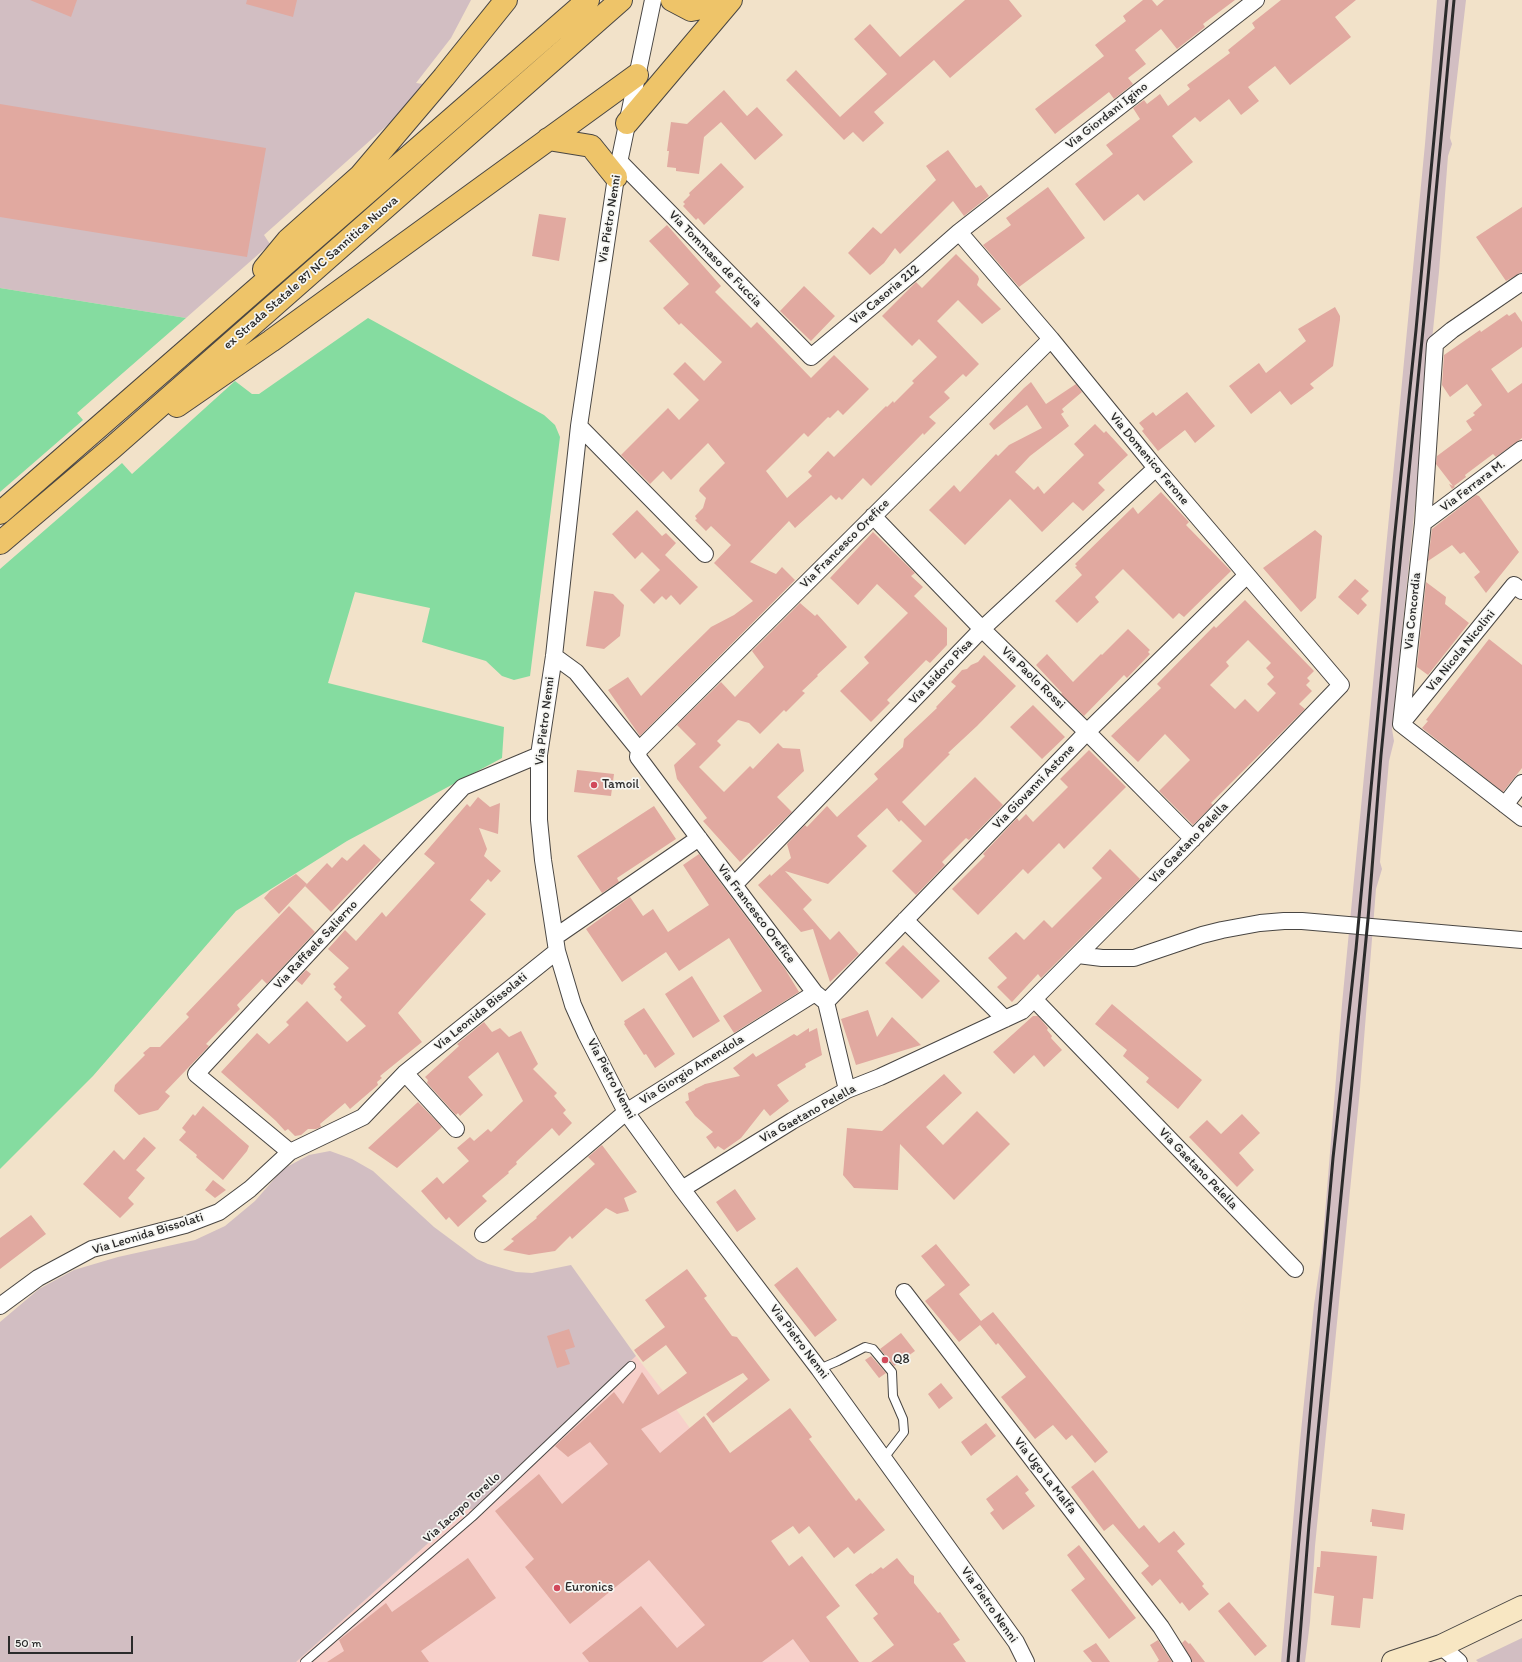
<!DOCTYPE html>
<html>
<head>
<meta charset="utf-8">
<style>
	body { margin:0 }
	#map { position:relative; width:1522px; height:1662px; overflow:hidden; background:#f2e2c9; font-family:Itim,sans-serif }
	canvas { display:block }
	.scale { position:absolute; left:8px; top:1636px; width:125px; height:18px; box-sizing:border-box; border:2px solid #2b2b2b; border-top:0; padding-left:5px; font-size:12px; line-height:14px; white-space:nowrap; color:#2b2b2b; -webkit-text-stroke:3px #f6f6f2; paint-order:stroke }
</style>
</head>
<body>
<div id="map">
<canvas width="1522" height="1662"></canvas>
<div class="scale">50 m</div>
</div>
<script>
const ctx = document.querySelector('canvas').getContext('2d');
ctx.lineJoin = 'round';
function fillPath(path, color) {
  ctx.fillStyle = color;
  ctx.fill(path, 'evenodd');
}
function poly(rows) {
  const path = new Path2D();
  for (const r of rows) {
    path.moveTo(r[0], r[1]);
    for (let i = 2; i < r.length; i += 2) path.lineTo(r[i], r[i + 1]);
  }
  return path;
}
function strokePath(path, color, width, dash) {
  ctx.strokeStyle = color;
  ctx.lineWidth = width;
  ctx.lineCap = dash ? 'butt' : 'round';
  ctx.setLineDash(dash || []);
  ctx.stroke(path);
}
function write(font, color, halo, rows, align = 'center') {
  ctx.font = font + ' Itim,sans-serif';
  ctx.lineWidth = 3.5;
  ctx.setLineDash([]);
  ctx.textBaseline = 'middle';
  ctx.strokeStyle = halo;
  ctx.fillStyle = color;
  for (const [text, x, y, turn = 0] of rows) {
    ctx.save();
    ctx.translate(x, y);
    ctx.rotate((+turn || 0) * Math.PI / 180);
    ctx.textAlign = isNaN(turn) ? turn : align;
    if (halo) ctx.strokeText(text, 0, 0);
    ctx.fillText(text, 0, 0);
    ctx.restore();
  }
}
const built = poly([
	[636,1356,663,1391,859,1662,296,1662,465,1510,473,1508]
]);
const industrial = poly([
	[0,0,471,0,451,38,416,83,423,84,392,121,264,235,270,244,186,318,0,288],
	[1437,0,1466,0,1450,138,1452,144,1448,156,1439,272,1392,729,1394,741,1389,761,1380,862,1382,869,1376,889,1360,1089,1315,1546,1310,1622,1305,1662,1281,1662,1300,1441,1314,1305,1322,1251,1342,1004,1425,144],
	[330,1151,352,1159,373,1171,434,1227,477,1259,488,1264,516,1272,532,1273,571,1265,636,1356,473,1509,465,1510,296,1662,0,1662,0,1322,39,1289,74,1270,118,1257,195,1240,225,1226,255,1201,283,1169,309,1155],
	[1522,1638,1522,1662,1478,1662,1476,1660]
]);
const green = poly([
	[0,288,186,318,77,413,83,420,0,492],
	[368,318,544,415,555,425,560,437,530,676,514,680,502,676,486,661,422,642,430,608,355,592,328,683,504,727,502,758,347,841,236,911,93,1076,0,1169,0,569,122,463,132,474,235,381,252,394,259,394]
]);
const building = poly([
	[30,0,77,0,71,17],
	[247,0,297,0,293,17,246,4],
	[965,0,1009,0,1022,16,950,78,934,60,874,112,884,123,863,142,853,132,844,140,786,80,796,70,840,117,887,74,854,39,870,24,900,57],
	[1143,0,1152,0,1157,6,1164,0,1235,0,1203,24,1205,27,1177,49,1161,29,1135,50,1146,64,1128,78,1133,84,1114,99,1109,92,1055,134,1035,109,1104,56,1095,45,1126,21,1123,16],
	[1281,0,1356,0,1335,17,1351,37,1290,85,1275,66,1248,87,1259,101,1241,115,1229,99,1200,122,1195,117,1172,136,1193,162,1144,201,1138,194,1104,221,1075,184,1113,154,1106,145,1140,119,1133,108,1144,100,1147,104,1160,94,1168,106,1190,89,1187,85,1230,53,1228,50,1255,28,1252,23],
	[724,90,747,116,757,107,783,135,755,160,721,122,704,137,699,174,676,171,676,168,667,167,669,151,667,151,671,122,687,124],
	[0,104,266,148,247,257,0,217],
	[948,150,976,188,981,185,989,196,964,216,953,201,900,254,895,248,884,263,870,275,848,253,873,227,881,234,936,180,926,166],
	[721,163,744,187,704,225,698,218,696,220,683,206,685,204,683,202,690,195,689,193],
	[1048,187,1085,238,1019,287,983,245,1011,225,1006,218],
	[1522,207,1522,272,1506,281,1476,237],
	[539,214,566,218,559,261,532,256],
	[667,225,721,286,715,292,751,328,757,322,811,378,834,355,869,389,843,415,838,410,830,418,828,417,808,437,804,433,766,471,787,498,812,476,808,472,828,451,834,457,886,406,887,407,893,401,894,403,914,383,912,381,937,357,919,339,912,346,882,316,916,282,922,288,956,254,978,276,979,279,977,285,1001,309,982,324,958,300,937,321,979,364,966,377,963,374,944,392,950,398,929,417,936,423,924,435,923,433,871,486,863,478,842,500,839,497,836,500,831,495,795,528,789,521,750,562,776,574,782,567,795,580,640,736,608,690,628,677,641,696,711,627,734,615,753,601,714,563,731,545,711,526,706,531,695,520,697,519,695,516,703,508,706,498,699,491,700,488,725,463,708,443,671,480,663,471,650,484,621,455,668,408,679,420,699,400,673,374,685,362,704,381,722,362,681,323,679,325,663,308,689,284,649,241],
	[804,286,835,316,811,341,780,311],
	[1335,307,1340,316,1340,320,1333,366,1310,384,1314,388,1291,405,1280,391,1251,414,1229,386,1259,363,1266,373,1306,341,1298,329],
	[1515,312,1522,322,1522,347,1491,369,1508,393,1522,383,1522,438,1496,457,1493,454,1465,475,1466,477,1454,486,1455,487,1452,489,1449,484,1453,486,1436,464,1437,456,1472,430,1466,421,1475,415,1473,413,1482,405,1467,384,1450,397,1442,385,1444,355,1480,330,1481,332,1507,314,1509,316],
	[1031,382,1046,404,1076,384,1082,392,1062,409,1064,412,1061,414,1069,426,1030,456,1015,472,1034,490,1038,486,1044,494,1084,455,1074,444,1095,424,1104,433,1106,431,1128,455,1098,483,1105,490,1083,511,1073,502,1042,532,1010,499,965,545,929,510,954,485,960,492,996,454,998,456,1009,445,1042,428,1027,405,994,430,989,424,1024,388],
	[1187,392,1215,426,1195,443,1185,430,1158,451,1142,431,1144,429,1139,423,1153,412,1156,416],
	[1161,492,1189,522,1186,525,1231,571,1184,617,1179,613,1173,619,1123,569,1095,597,1099,602,1077,623,1055,601,1082,575,1075,567,1077,566,1075,564,1133,507,1138,514],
	[1476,495,1479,496,1519,552,1486,593,1474,577,1480,572,1464,552,1460,554,1452,545,1428,561,1432,529],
	[637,510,662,536,666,533,676,543,665,555,698,587,680,605,671,595,666,600,662,596,654,604,640,590,660,570,642,552,635,559,612,534],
	[1315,530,1322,536,1316,598,1301,612,1263,568],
	[873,532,915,573,911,576,923,587,914,596,947,628,947,645,930,663,926,660,887,700,890,703,871,722,840,691,869,663,864,657,908,613,877,584,858,605,830,578],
	[1355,579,1369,591,1361,599,1367,605,1358,615,1338,597],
	[1426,582,1446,597,1445,604,1469,623,1428,675,1417,667],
	[594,591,613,594,624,605,620,636,604,649,586,646],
	[1245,600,1314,671,1307,678,1310,681,1306,685,1312,691,1299,704,1305,709,1211,803,1213,805,1193,825,1159,791,1190,760,1165,734,1138,762,1111,736,1161,688,1157,684,1214,626,1216,628],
	[1248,640,1271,663,1266,668,1274,677,1267,684,1276,693,1258,712,1245,699,1235,709,1210,685,1229,666,1226,662],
	[800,603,815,616,817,614,847,647,817,675,818,676,802,691,805,693,786,712,784,710,760,734,749,723,738,720,717,741,721,745,699,767,724,792,750,766,753,769,778,743,783,748,800,749,804,771,777,797,792,812,740,862,703,821,707,818,677,779,674,765,696,744,677,725,721,682,735,697,764,667,752,651],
	[1128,629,1150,650,1148,652,1150,654,1127,678,1124,675,1084,716,1061,694,1062,693,1036,665,1047,654,1073,682,1101,654,1102,655],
	[1489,639,1522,665,1522,768,1503,792,1422,728,1428,721,1426,720],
	[984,655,1016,686,977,726,948,753,950,754,902,802,925,826,975,777,1003,805,969,840,966,838,942,862,945,865,916,895,892,871,922,841,901,820,899,822,887,808,857,836,867,846,828,884,785,871,812,900,803,909,830,940,839,931,859,954,830,982,813,929,801,932,758,885,770,874,771,876,791,858,787,844,805,825,807,827,827,806,837,817,878,779,874,774,903,747,904,739,937,708,936,707,956,686,951,682,962,670,967,669,971,665,978,662],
	[1033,705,1065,737,1042,759,1010,727],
	[1089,750,1126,787,1064,849,1059,843,1028,874,1023,869,978,915,952,889,985,856,983,854,1017,818,1019,821,1026,814,1033,822,1068,787,1060,779],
	[577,770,614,774,611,796,574,792],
	[478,797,490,807,500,803,498,834,479,828,487,849,484,856,501,871,491,882,488,879,470,900,486,914,398,1013,422,1042,380,1076,382,1078,377,1082,378,1085,350,1109,345,1103,320,1124,321,1127,316,1129,308,1129,301,1135,295,1136,288,1129,285,1131,276,1121,221,1072,257,1033,269,1044,289,1025,286,1022,307,1001,347,1042,366,1026,340,1000,342,997,334,989,336,987,333,984,349,968,328,949,345,930,356,941,382,912,386,917,435,863,424,854,467,804,470,807],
	[654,806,676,839,617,878,619,882,602,893,577,856],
	[364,844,381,860,331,912,305,886,327,863,332,868,342,857,347,861],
	[1110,849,1140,879,1041,978,1038,974,1012,1002,997,987,1007,978,988,958,1016,932,1024,940,1044,920,1052,928,1102,878,1092,868],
	[699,854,785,969,799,992,734,1033,723,1016,762,991,729,938,679,971,666,952,622,982,586,929,630,897,643,916,653,909,668,932,709,905,683,865],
	[296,874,307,884,279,914,264,898,270,891],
	[289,906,315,932,267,984,262,979,237,1005,240,1009,206,1044,209,1046,165,1092,170,1096,158,1110,139,1115,114,1091,115,1085,145,1055,143,1053,150,1047,160,1047,189,1017,186,1014],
	[903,945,940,981,922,999,885,963],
	[306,970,311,974,302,985,296,980],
	[692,976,720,1021,693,1038,665,994],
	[1112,1004,1202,1080,1178,1109,1146,1082,1149,1078,1123,1056,1127,1050,1095,1024],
	[644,1008,675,1054,655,1068,646,1054,644,1055,624,1024,625,1023,624,1021],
	[868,1010,877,1037,892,1017,921,1045,856,1065,841,1019],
	[1033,1016,1038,1016,1048,1028,1047,1030,1052,1036,1051,1038,1062,1050,1044,1067,1034,1055,1014,1074,993,1052],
	[484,1022,492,1032,500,1028,509,1037,521,1031,538,1064,533,1069,557,1093,554,1096,566,1110,563,1113,572,1123,559,1136,552,1128,516,1162,517,1164,508,1172,509,1173,482,1196,487,1201,458,1227,449,1217,446,1220,421,1191,437,1177,443,1184,469,1161,457,1148,470,1137,474,1141,488,1129,491,1132,523,1101,498,1052,468,1077,483,1095,460,1116,458,1113,456,1115,427,1083,428,1080,425,1077,459,1046,457,1044],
	[809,1028,809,1032,817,1028,822,1055,805,1064,806,1067,777,1085,789,1101,770,1116,764,1109,741,1138,724,1150,718,1146,715,1149,706,1137,713,1132,695,1116,685,1102,689,1100,688,1093,695,1090,695,1089,705,1084,740,1076,733,1068,753,1053,756,1057,794,1034,797,1036],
	[944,1074,962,1093,926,1127,943,1145,977,1111,1010,1144,954,1200,900,1144,898,1190,854,1188,843,1175,847,1128,882,1131],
	[418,1102,442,1127,397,1168,368,1148],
	[203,1106,249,1146,247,1151,223,1180,196,1157,197,1155,179,1140,186,1132,182,1128,193,1114,195,1116],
	[1242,1114,1260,1133,1239,1153,1254,1170,1237,1187,1189,1137,1207,1120,1221,1134],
	[144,1137,156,1148,136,1170,145,1178,128,1198,134,1204,120,1218,83,1184,114,1150,124,1160],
	[602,1145,637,1192,624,1198,629,1211,617,1214,606,1208,572,1239,570,1236,555,1251,529,1255,503,1250,514,1241,511,1239,537,1218,536,1217,595,1164,588,1157],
	[213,1180,226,1190,215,1198,205,1190],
	[735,1189,756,1219,737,1232,716,1202],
	[31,1215,46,1234,0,1269,0,1238],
	[936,1244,970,1285,959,1294,981,1321,993,1312,1108,1452,1095,1463,1072,1435,1066,1440,1053,1425,1035,1439,1001,1397,1026,1377,998,1343,996,1345,980,1325,959,1342,925,1301,945,1285,921,1256],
	[797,1267,837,1320,815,1337,774,1285],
	[687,1269,707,1296,704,1298,732,1336,737,1337,770,1380,713,1423,706,1414,748,1379,743,1373,641,1429,660,1453,704,1416,730,1453,790,1408,812,1437,809,1439,856,1501,859,1498,885,1530,854,1554,848,1547,834,1558,809,1526,799,1534,793,1526,771,1541,789,1566,802,1556,840,1606,826,1617,859,1662,810,1662,793,1639,762,1662,589,1662,582,1653,641,1606,677,1648,705,1625,649,1560,570,1624,525,1567,534,1559,495,1511,539,1474,562,1504,608,1464,590,1442,568,1457,555,1446,614,1392,623,1404,642,1372,658,1395,687,1373,666,1345,643,1362,634,1350,665,1327,645,1300],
	[569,1329,575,1347,565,1350,570,1364,557,1368,547,1336],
	[901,1333,915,1351,894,1366,880,1349],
	[871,1356,886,1373,879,1378,865,1360],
	[941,1383,953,1398,939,1409,928,1394],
	[986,1423,996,1436,971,1456,961,1442],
	[1093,1470,1139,1529,1144,1525,1159,1543,1174,1531,1185,1544,1177,1551,1204,1584,1202,1586,1209,1594,1189,1611,1182,1602,1180,1604,1160,1579,1152,1586,1141,1573,1149,1566,1113,1524,1104,1531,1071,1487],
	[1017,1475,1029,1490,1025,1493,1035,1506,1003,1530,990,1513,994,1510,986,1499],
	[1372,1509,1405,1514,1403,1530,1372,1526,1372,1522,1370,1522],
	[1079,1545,1136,1618,1109,1639,1071,1590,1085,1579,1067,1555],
	[1321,1551,1377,1556,1373,1599,1363,1598,1360,1628,1331,1625,1334,1596,1314,1593,1317,1567,1320,1567],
	[468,1558,496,1598,421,1651,429,1662,327,1662,344,1651,339,1640,386,1603,392,1612],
	[897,1558,910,1574,914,1576,914,1583,938,1613,940,1612,960,1640,953,1644,966,1662,871,1662,894,1645,873,1618,878,1614,855,1585,871,1573,872,1574,881,1567,883,1569],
	[1229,1602,1267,1646,1255,1656,1218,1611],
	[1158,1640,1172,1662,1157,1662,1159,1660,1150,1645],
	[1185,1640,1189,1644,1190,1643,1205,1662,1192,1662,1182,1643],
	[1096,1643,1110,1662,1092,1662,1083,1651]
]);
const service = poly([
	[819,1369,838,1361,865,1347,873,1349,892,1372,893,1396,903,1419,904,1432,884,1458],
	[305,1662,472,1517,631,1366]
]);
const minor = poly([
	[653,0,616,177,579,426,554,656,539,755,539,820,543,860,557,951,573,1005,586,1034,626,1112,682,1189,819,1369,1016,1642,1026,1662],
	[619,161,811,357,918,268,959,232,1256,0],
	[1522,282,1452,330,1435,344,1423,523,1401,724,1522,818],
	[579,426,705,554],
	[873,516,982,629,1087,732,1193,839],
	[1423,523,1522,449],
	[554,656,576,672,639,750,638,757,815,993,826,1002,847,1090],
	[1401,724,1514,585,1522,591],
	[639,750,1051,339],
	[1505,805,1522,783],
	[734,885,982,629,1156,468],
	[905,920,1005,1019],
	[555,937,699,838],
	[1078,955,1102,958,1134,958,1202,935,1222,930,1260,923,1284,921,1302,921,1522,940],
	[1034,999,1295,1269],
	[826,1002,1087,732,1247,575],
	[405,1073,456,1129],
	[290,1152,196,1074,463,787,539,755],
	[682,1189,792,1121,847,1090,880,1077,1022,1011,1179,853,1341,685,1156,468,1051,339,959,232],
	[483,1234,626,1112,815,993],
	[904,1292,1161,1627,1183,1662],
	[0,1306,38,1278,92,1249,185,1225,219,1212,250,1189,290,1152,363,1117,405,1073,557,951],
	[1441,1646,1459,1662]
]);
const secondary = poly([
	[1393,1662,1441,1646,1522,1607]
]);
const trunk = poly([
	[672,0,691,10,713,6,723,0],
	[627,123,731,0],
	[548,139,591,146,616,177],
	[264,269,288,240,360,176,444,77,506,0],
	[177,406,271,341,637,75],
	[0,513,588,0],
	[0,543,112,448,621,0]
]);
const rail = poly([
	[1288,1662,1333,1158,1356,949,1394,542,1416,330,1447,0],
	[1298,1662,1309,1524,1368,919,1381,755,1426,299,1454,0]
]);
const markers = [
	[594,785,4,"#d1495b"],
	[885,1360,4,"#d1495b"],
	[557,1588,4,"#d1495b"]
];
const streetNames = [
	["Via Giordani Igino",1107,116,-38],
	["Via Pietro Nenni",610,219,-81],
	["Via Tommaso de Fuccia",715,259,46],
	["ex Strada Statale 87 NC Sannitica Nuova",311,273,-41],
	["Via Casoria 212",885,295,-40],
	["Via Domenico Ferone",1149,459,50],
	["Via Ferrara M.",1473,486,-37],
	["Via Francesco Orefice",845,544,-45],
	["Via Concordia",1413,611,-84],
	["Via Nicola Nicolini",1461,651,-51],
	["Via Isidoro Pisa",941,672,-46],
	["Via Paolo Rossi",1033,678,44],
	["Via Pietro Nenni",545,721,-83],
	["Via Giovanni Astone",1034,787,-46],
	["Via Gaetano Pelella",1189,843,-46],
	["Via Francesco Orefice",756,914,53],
	["Via Raffaele Salierno",316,945,-47],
	["Via Leonida Bissolati",481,1012,-39],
	["Via Giorgio Amendola",692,1070,-32],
	["Via Pietro Nenni",611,1079,62],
	["Via Gaetano Pelella",808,1114,-29],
	["Via Gaetano Pelella",1198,1169,46],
	["Via Leonida Bissolati",148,1234,-17],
	["Via Pietro Nenni",799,1342,53],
	["Via Ugo La Malfa",1045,1476,52],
	["Via Iacopo Torello",462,1508,-42],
	["Via Pietro Nenni",989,1605,55]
];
const poiNames = [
	["Tamoil",602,785],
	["Q8",893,1360],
	["Euronics",565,1588]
];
fillPath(built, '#f7d0ca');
fillPath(industrial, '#d2bec2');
fillPath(green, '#85dca0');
fillPath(building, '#e1a9a0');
strokePath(service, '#494643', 10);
strokePath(minor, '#494643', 18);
strokePath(secondary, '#494643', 24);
strokePath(trunk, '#494643', 24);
strokePath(service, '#fff', 8);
strokePath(minor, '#fff', 16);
strokePath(secondary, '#f8e7c3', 22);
strokePath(trunk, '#eec469', 22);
strokePath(rail, '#2b2b2b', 3);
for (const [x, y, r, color] of markers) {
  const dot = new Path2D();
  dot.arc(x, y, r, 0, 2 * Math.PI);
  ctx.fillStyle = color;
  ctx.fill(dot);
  strokePath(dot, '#f6f6f2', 1.5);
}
write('13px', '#2b2b2b', '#f6f6f2', streetNames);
write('13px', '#2b2b2b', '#f6f6f2', poiNames, 'left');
</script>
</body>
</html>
